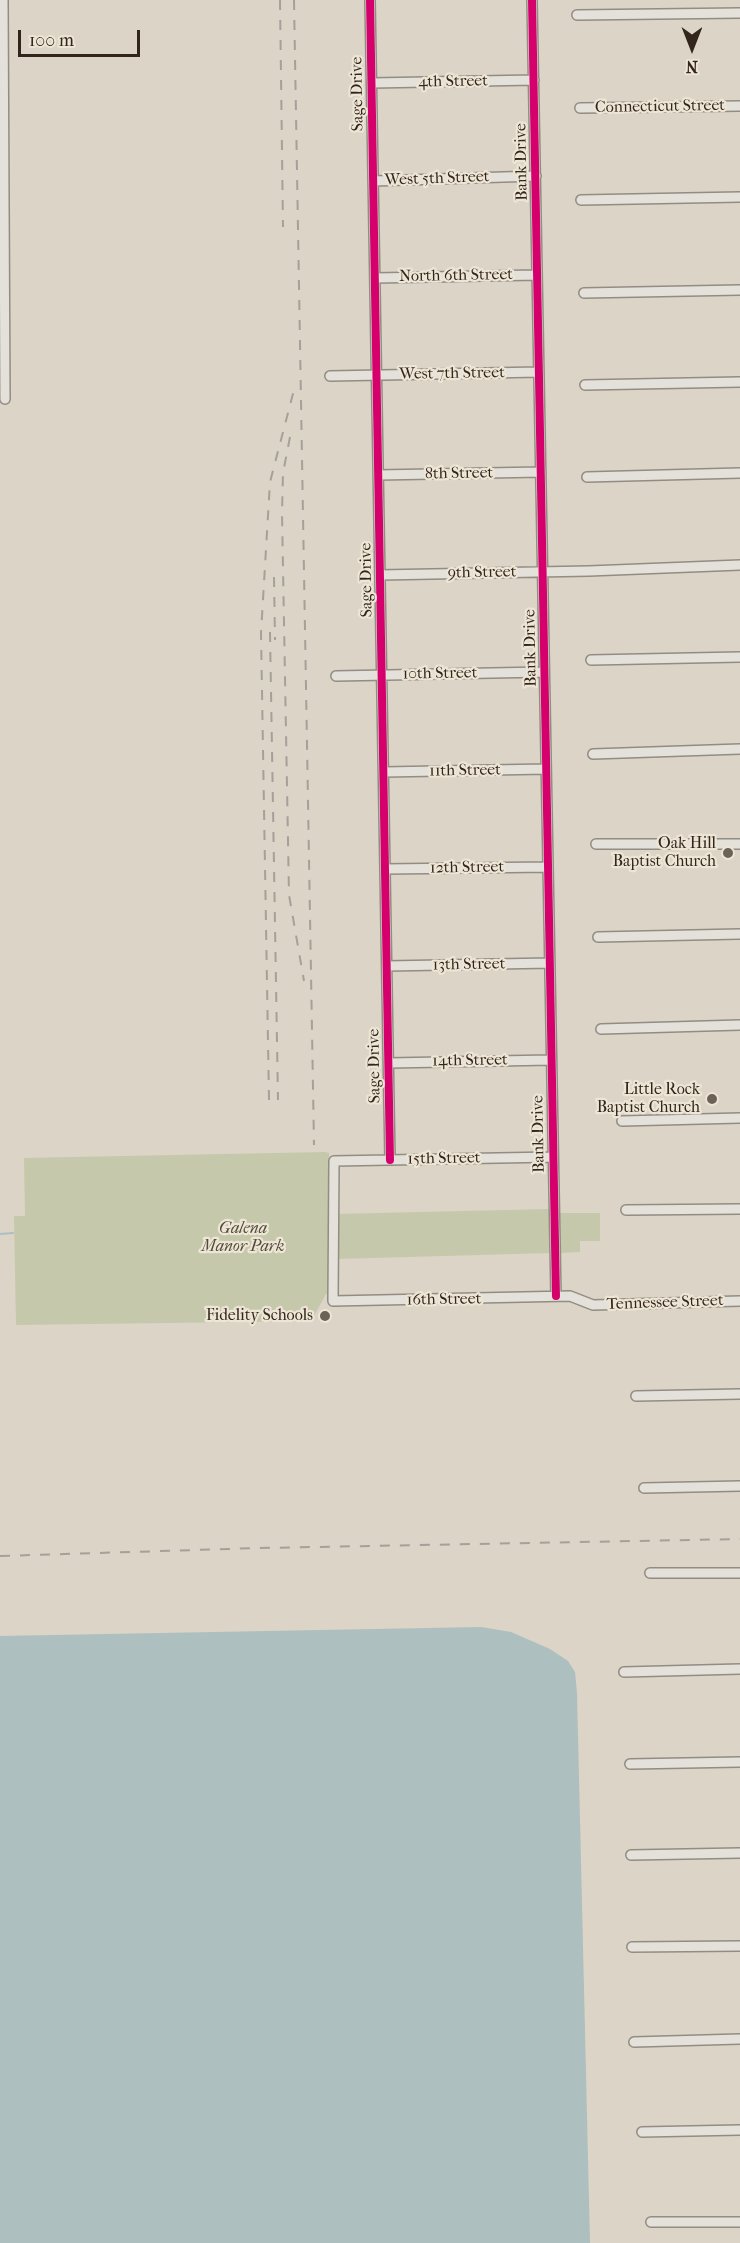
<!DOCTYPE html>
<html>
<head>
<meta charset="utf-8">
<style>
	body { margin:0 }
	#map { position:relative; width:740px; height:2243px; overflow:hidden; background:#dbd4c7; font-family:"IM FELL French Canon",serif }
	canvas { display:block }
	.north { position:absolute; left:662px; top:18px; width:60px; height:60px; -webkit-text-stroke:4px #ede5d5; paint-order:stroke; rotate:180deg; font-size:16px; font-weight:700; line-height:24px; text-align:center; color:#32251b }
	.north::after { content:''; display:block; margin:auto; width:21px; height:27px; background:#32251b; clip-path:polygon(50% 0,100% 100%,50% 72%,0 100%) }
	.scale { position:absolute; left:18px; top:30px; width:122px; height:27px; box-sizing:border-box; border:3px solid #32251b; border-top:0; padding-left:8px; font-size:18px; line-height:21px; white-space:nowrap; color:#32251b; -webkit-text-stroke:4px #ede5d5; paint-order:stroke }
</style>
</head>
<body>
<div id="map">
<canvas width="740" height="2243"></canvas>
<div class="north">N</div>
<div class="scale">100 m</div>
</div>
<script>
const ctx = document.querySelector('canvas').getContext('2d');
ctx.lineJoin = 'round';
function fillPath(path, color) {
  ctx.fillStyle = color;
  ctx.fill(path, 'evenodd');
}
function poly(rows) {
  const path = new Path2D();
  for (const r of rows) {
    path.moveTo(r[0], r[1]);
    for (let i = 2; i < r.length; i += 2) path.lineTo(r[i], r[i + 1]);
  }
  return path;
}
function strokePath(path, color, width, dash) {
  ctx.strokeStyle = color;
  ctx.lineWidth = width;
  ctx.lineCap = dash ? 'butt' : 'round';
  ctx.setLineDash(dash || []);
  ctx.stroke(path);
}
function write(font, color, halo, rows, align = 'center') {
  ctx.font = font + ' "IM FELL French Canon",serif';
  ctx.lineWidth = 4.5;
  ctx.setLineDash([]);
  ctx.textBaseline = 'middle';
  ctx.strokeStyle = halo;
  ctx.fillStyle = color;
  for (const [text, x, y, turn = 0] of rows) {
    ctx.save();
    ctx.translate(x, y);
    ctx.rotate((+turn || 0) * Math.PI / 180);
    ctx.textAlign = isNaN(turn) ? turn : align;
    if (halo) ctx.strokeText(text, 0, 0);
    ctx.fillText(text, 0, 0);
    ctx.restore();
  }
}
const green = poly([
	[325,1152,329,1153,329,1159,330,1293,326,1294,311,1321,16,1325,14,1216,25,1216,24,1158],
	[549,1209,550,1253,337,1259,336,1214],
	[559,1213,600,1213,600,1241,580,1241,580,1252,560,1253]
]);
const water = poly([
	[481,1627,511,1632,550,1649,568,1661,575,1672,577,1693,590,2243,0,2243,0,1636]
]);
const stream = poly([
	[0,1234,13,1233]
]);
const street = poly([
	[3,0,5,399],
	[370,0,390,1160],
	[532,0,556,1296],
	[577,15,740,13],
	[372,83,534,80],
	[580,108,740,106],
	[373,181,536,176],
	[581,200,740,197],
	[375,278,537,275],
	[584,293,740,290],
	[330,376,539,372],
	[585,385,740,382],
	[378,475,541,472],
	[587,477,740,473],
	[380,575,589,571,740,565],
	[591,660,740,657],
	[336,676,544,672],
	[593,754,740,749],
	[384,772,546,769],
	[596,844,740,844],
	[386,869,548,867],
	[598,937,740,934],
	[387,966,550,963],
	[601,1029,740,1025],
	[389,1063,551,1060],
	[622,1121,740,1118],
	[553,1157,334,1161,333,1301,570,1296,593,1305,740,1301],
	[626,1210,740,1209],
	[636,1396,740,1394],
	[644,1488,740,1486],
	[650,1573,740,1573],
	[624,1672,740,1669],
	[630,1764,740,1762],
	[631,1855,740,1853],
	[632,1947,740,1946],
	[634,2042,740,2039],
	[642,2132,740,2130],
	[651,2222,740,2222]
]);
const rail = poly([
	[280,0,283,227],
	[294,0,314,1145],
	[290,437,283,473,282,513,289,895,304,981],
	[274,577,275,640],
	[270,632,278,1100],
	[269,1100,261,633,270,482,295,386],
	[0,1556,260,1548,740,1539]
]);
const cycleway = poly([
	[370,0,390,1160],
	[532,0,556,1296]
]);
const markers = [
	[728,853,6,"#6d6257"],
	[712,1099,6,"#6d6257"],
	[325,1316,6,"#6d6257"]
];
const streetNames = [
	["4th Street",453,82,-1],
	["Sage Drive",358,94,-91],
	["Connecticut Street",660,107,-1],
	["Bank Drive",522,162,-91],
	["West 5th Street",437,179,-2],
	["North 6th Street",456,276,-1],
	["West 7th Street",452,374,-1],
	["8th Street",459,474,-1],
	["9th Street",482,573,-1],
	["Sage Drive",367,580,-91],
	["Bank Drive",531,648,-91],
	["10th Street",440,674,-1],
	["11th Street",465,771,-1],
	["12th Street",467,868,-1],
	["13th Street",469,965,-1],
	["14th Street",470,1061,-1],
	["Sage Drive",375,1066,-91],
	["Bank Drive",539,1134,-91],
	["15th Street",444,1159,-1],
	["16th Street",444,1300,-1],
	["Tennessee Street",665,1303,-2]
];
const poiNames = [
	["Oak Hill",716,844],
	["Baptist Church",716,862],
	["Little Rock",700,1090],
	["Baptist Church",700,1108],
	["Fidelity Schools",313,1316]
];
const parkNames = [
	["Galena",243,1229],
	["Manor Park",243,1247]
];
fillPath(green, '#c5c8aa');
fillPath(water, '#aebfc0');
strokePath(stream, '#aebfc0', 2);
strokePath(street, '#928c83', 12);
strokePath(street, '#e4e0da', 9);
strokePath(rail, '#a5a09a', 2, [10, 10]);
strokePath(cycleway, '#d6006c', 8);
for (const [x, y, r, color] of markers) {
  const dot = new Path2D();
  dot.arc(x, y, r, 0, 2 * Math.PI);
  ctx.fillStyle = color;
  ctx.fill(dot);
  strokePath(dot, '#ede5d5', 2);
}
write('16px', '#32251b', '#ede5d5', streetNames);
write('16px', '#32251b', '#ede5d5', poiNames, 'right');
write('italic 16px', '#524b39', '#ede5d5', parkNames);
</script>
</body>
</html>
